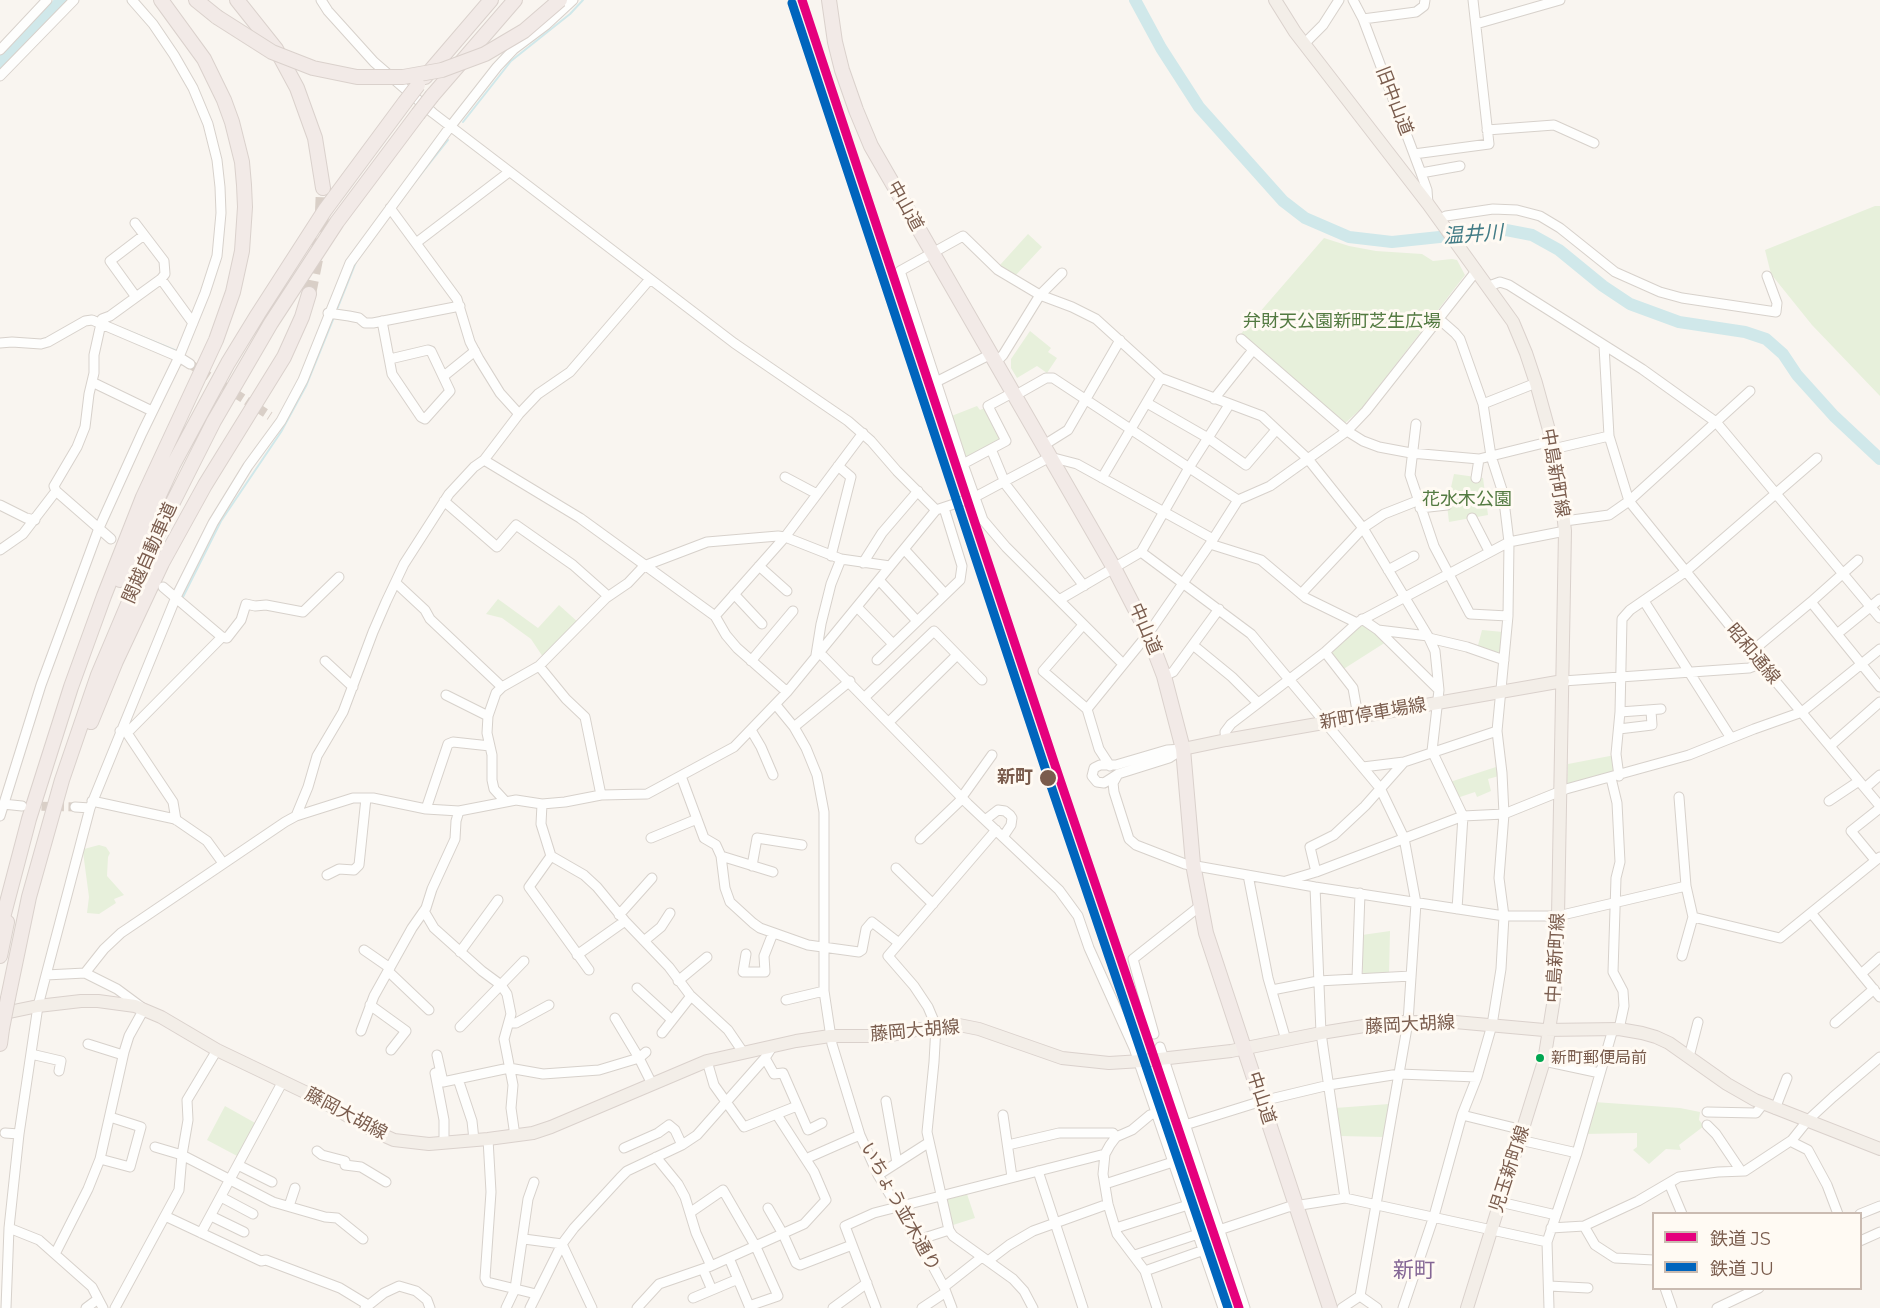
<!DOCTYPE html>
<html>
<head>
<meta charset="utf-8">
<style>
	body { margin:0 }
	#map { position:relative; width:1880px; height:1308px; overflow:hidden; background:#f9f5f0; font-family:Montserrat,"Noto Sans JP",sans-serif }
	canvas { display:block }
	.legend { position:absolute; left:1652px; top:1212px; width:210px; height:78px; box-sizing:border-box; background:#fffaf3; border:2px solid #cabbb1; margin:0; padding:8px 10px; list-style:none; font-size:18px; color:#7a5c4d }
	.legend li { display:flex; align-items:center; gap:12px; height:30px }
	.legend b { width:30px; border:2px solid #cabbb1 }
</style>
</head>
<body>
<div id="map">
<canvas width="1880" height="1308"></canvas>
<ul class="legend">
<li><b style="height:8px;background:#e5007d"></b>鉄道 JS</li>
<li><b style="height:8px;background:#0065bd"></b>鉄道 JU</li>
</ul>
</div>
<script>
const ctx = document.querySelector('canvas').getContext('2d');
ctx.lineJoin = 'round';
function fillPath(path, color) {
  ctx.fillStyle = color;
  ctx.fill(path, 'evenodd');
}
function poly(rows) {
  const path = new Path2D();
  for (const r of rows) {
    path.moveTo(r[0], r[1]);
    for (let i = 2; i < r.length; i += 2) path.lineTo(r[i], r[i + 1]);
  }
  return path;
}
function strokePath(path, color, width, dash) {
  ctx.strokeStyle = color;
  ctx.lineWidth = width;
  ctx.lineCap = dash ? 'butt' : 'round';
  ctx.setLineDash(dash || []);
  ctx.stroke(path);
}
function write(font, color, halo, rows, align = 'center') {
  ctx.font = font + ' Montserrat,"Noto Sans JP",sans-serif';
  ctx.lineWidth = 6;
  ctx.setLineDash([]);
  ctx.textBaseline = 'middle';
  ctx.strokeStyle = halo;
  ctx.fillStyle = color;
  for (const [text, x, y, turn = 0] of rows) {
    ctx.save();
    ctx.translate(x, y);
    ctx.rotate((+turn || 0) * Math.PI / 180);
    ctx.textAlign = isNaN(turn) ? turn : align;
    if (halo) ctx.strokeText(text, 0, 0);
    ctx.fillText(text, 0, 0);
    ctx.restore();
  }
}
const green = poly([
	[1875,206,1880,206,1880,396,1812,325,1771,274,1765,250],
	[1028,234,1042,247,1015,276,1001,268,1000,265],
	[1324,238,1349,246,1376,251,1422,254,1433,261,1452,259,1457,260,1465,275,1362,408,1343,425,1239,336],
	[1030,331,1051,348,1048,352,1057,358,1047,373,1037,366,1017,378,1011,368,1011,359],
	[977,406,980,410,987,407,1004,440,964,463,949,417],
	[1454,474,1483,478,1488,515,1449,522,1447,505],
	[498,599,538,628,559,605,579,623,543,657,531,639,502,618,486,614],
	[1362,623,1386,642,1342,670,1328,653],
	[1482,630,1503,632,1502,654,1477,649],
	[1615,755,1617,773,1567,784,1568,764],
	[1499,766,1499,776,1488,779,1491,791,1477,797,1475,792,1457,798,1450,782],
	[99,845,106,847,110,853,108,857,107,876,124,895,114,899,116,903,99,914,87,913,89,897,83,852,84,849],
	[1390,931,1389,974,1363,975,1362,935],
	[1594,1102,1680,1108,1700,1112,1699,1120,1704,1126,1679,1145,1681,1150,1666,1149,1649,1164,1633,1150,1637,1147,1637,1133,1584,1134],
	[1389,1104,1384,1137,1339,1136,1335,1108],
	[225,1106,257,1124,239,1157,207,1140],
	[967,1194,975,1218,953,1225,947,1201,949,1198]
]);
const stream = poly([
	[463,122,511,61,570,14,583,0],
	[410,188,448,140],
	[336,312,356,262],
	[121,328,177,351],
	[182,599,221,521,281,432,306,386,334,317]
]);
const river = poly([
	[1135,0,1161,48,1199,107,1283,201,1305,218,1349,237,1392,242,1506,230,1532,235,1559,250,1603,286,1630,304,1679,322,1745,332,1766,339,1783,354,1797,375,1834,416,1880,459],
	[0,63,62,0]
]);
const minorTunnel = poly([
	[190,364,270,416],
	[28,806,75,807]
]);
const highwayTunnel = poly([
	[309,294,321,235,323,188]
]);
const minor = poly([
	[321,0,328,11,374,62,433,113,734,343,848,421,871,441,897,471,936,510],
	[1353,0,1363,19,1421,173,1427,190,1428,204],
	[1363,19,1416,12,1424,6,1425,0],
	[1476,24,1560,0],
	[1304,44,1323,25,1339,0],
	[0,50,47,0],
	[0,76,74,0],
	[1487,130,1554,125,1594,143],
	[1414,154,1489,144,1473,0],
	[1421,173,1460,166],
	[390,208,457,299,470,342,479,359,500,393,519,414],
	[1439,220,1446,216,1493,209,1517,210,1540,216,1560,228,1615,272,1660,292,1682,298,1776,312,1777,303,1767,276],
	[416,243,509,172],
	[161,279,193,323],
	[1489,286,1500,282,1509,285,1642,369,1716,422,1880,618],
	[136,297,110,261,144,235],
	[328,313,349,316,359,318,365,323,373,323,460,306],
	[382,321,392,374,421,417,425,419,450,391,431,351,428,350,390,359],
	[1241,339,1347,431,1363,441,1379,447,1411,453,1479,459,1552,441],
	[0,343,12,342,41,344,48,342,85,321,92,320,179,357,190,364],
	[1604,346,1609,436,1629,501,1751,652,1880,806],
	[996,362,1003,355,1040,295,1062,273],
	[444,376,475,351],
	[92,382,152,411],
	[936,382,991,354],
	[1016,395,1046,378,1053,378,1238,500],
	[1214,399,1253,350],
	[1147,403,1208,438,1246,465,1276,430],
	[1483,404,1536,383],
	[1416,424,1410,475,1434,546,1470,614,1508,616],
	[1044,445,1068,430,1120,340],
	[991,449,1006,485,1084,586],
	[1553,449,1609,436],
	[484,460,580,518,715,616,726,635,737,648,787,692],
	[963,464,1006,441,988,406,1014,392],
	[785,477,817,494],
	[1102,478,1161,378],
	[1476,478,1479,459],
	[56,491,54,486,77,447,85,427,89,394,94,373,94,355,102,319,110,316,161,279,165,274,164,261,135,223],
	[444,501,497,547,516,525,573,565,608,596],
	[0,505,26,518,35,520],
	[1420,508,1447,505],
	[1472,518,1489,551],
	[1565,521,1609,515,1629,501,1750,391],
	[1210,544,1261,560,1306,598,1357,623],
	[904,549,945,594],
	[0,550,23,534,56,491,111,539],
	[1141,552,1251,634,1380,788,1404,838,1416,903,1408,1022,1360,1296],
	[831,556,851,477,838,466],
	[863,563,882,533,918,491],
	[759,566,787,591],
	[1388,570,1414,556],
	[879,580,917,621],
	[396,583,425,610,430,619,502,687],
	[163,587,222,637,227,638,241,620,246,604,255,606,266,605,303,612,339,577],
	[734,594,762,624],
	[1301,594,1363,528,1384,514,1417,501],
	[1059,600,1141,552,1190,466,1229,405],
	[1644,601,1731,738],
	[1811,602,1880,687],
	[857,607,893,644],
	[715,616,785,537,863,433],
	[1362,619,1378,630,1428,636],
	[1083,625,1043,671,1087,709,1099,749,1110,766],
	[1378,630,1439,690],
	[1837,634,1880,599],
	[1429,638,1467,647,1504,660],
	[1193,645,1232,677,1257,702],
	[819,652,968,804,1059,890,1078,916,1089,948,1134,1048,1223,1308],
	[1325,652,1353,688,1358,716],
	[1751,652,1811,602,1858,560],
	[816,655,821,624,831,584,841,559],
	[877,660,960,580,962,566,944,508],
	[325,661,353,687],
	[751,661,793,611],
	[1123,664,1006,547,983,520,963,464,900,271,963,236,998,270,1040,295,1072,307,1096,319,1161,378,1262,416,1308,459,1363,528,1428,636,1435,651,1439,690,1432,751,1463,816,1457,909],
	[539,666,566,699,585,717,601,795],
	[1164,676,1173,672,1219,609],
	[1563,681,1749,668,1760,664],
	[446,695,488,716],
	[865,697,934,631,982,680],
	[776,705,794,727,806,748,817,775,824,812,824,991,832,1044,860,1135,878,1175,930,1261,944,1287,952,1308],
	[1087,709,1148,634,1210,544,1238,500,1270,486,1347,431,1366,411,1477,270],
	[1620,712,1661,709],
	[889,722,957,655],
	[794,727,850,681],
	[1619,729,1652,725,1651,711],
	[751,730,761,747,773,775],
	[120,731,127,733,222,637],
	[127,733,173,802,176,820],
	[1226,740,1225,732,1231,724,1325,652,1358,622,1509,542,1565,531],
	[1830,746,1880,702],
	[1183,749,1169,758,1118,774,1104,783,1097,782,1092,776,1094,768,1100,765,1116,765,1167,750,1183,749],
	[1363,767,1404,762,1497,731],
	[1118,774,1113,783,1114,792,1129,839,1136,845,1185,864,1315,887,1504,916,1558,916,1686,886],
	[681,776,704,838,716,845,721,856,725,888,730,902,753,923,760,928,808,945,859,952,862,950,866,929,872,922,899,943],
	[1619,776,1616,754,1620,712,1622,619,1630,610,1685,572,1817,458],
	[1611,778,1617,803,1620,862,1616,878,1613,972,1623,991,1624,1006,1619,1029],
	[1865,788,1880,775],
	[962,797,992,755],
	[1679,797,1686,886,1693,917,1682,956],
	[92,801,175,819,207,841,223,863],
	[505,801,494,789,492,780,492,755,487,733,488,716,496,693,502,687,539,666,606,598,628,583,644,566,707,542,778,536,785,537,841,559,890,566],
	[1829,801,1859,781],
	[3,804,22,806],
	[542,804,541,824,551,856,584,875,597,887,625,921,669,967,690,995,728,1030,743,1052],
	[75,807,90,808],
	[426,809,448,744,453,742,490,746],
	[0,816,41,685,99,528,142,433,179,357,205,293,217,256,221,213,220,187,217,160,208,124,193,88,174,55,153,24,132,0],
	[296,816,308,787,317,756,343,712,373,632,386,602,404,564,449,494,474,467,484,460,519,414,538,394,570,372,650,279],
	[985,820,998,810,1005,811,1010,815,1012,818,1011,825,1003,837],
	[996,830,888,956,914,986,928,1007,936,1026,934,1062,927,1132,949,1230,953,1236,1013,1279,1024,1291,1033,1308],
	[651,838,697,819],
	[920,839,963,798],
	[551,856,529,887,589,970],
	[721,856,773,872],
	[1875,860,1851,831,1880,808],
	[752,866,757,838,802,845],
	[896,868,933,904],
	[1316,872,1310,847,1334,835,1365,806,1404,762],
	[327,875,339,869,354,870,359,865,366,798],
	[1248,875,1268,978,1286,1040],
	[1286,881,1316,872,1463,816,1504,814,1566,789,1689,755,1754,729,1802,712,1880,649],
	[1315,887,1321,1033,1345,1198],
	[424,911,434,928,482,971,501,985,507,994,511,1014,504,1039,513,1085,511,1108,515,1136],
	[1812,914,1880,997],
	[619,915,652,878],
	[1693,917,1780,938,1880,857],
	[644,941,661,927,670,913],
	[364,950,390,968],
	[460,952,498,900],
	[746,954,743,972,765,972,764,956,773,933],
	[577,955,625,921],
	[388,971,429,1010],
	[1861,974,1880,957],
	[46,975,85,973],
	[1357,978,1360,893],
	[678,981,707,957],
	[637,988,672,1020],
	[1272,990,1318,981,1411,976],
	[786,1000,824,991],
	[370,1005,406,1031,391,1050],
	[615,1018,639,1058,652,1084],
	[509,1023,516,1023,549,1005],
	[1835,1023,1874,989],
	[460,1027,524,961],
	[361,1031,374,996,412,928,426,908,432,889,455,839,456,821,459,811],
	[662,1033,691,996],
	[1154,1034,1133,959,1200,906],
	[88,1044,123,1055],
	[1160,1047,1245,1308],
	[31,1054,61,1061,59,1071],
	[437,1055,443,1082,509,1068,543,1074,599,1070,639,1058,646,1052],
	[1689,1057,1698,1022],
	[765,1058,774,1074,783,1073,808,1130,822,1123],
	[707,1061,714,1085,744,1127,797,1106],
	[1544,1061,1600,1073],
	[435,1073,444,1120,444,1143],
	[458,1079,472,1121,474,1140],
	[886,1101,897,1163],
	[1775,1109,1787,1078],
	[1707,1112,1756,1113,1763,1104],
	[1156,1113,1150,1115,1132,1130,1116,1137,1110,1145,1105,1154,1103,1174,1108,1204,1117,1234,1145,1271,1157,1308],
	[1003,1115,1012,1177],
	[1462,1115,1523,1130],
	[1185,1125,1262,1101,1329,1085,1399,1074,1477,1077],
	[1707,1125,1716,1134,1741,1171],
	[5,1133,19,1134],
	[488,1139,491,1192,485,1278,487,1282,536,1294],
	[1520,1140,1577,1153],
	[1792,1140,1794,1143,1808,1150,1827,1185,1838,1214],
	[1008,1145,1059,1133,1113,1133,1116,1137],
	[155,1147,182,1155,273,1202,325,1217,337,1218,363,1239],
	[624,1148,658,1133,669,1125,675,1130,682,1145],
	[317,1151,322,1155,345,1161],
	[656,1157,678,1184,685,1197,696,1233,711,1266],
	[810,1157,860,1135],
	[100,1159,130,1167,141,1127,110,1117],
	[238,1165,272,1182],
	[345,1165,361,1167,386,1182],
	[1038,1171,1083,1308],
	[878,1175,928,1143],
	[1669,1183,1682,1214],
	[1105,1184,1173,1162],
	[221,1197,253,1214],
	[1500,1202,1556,1215],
	[289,1206,295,1188],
	[768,1208,783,1234,796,1263,800,1265,852,1245],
	[691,1212,723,1190,756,1247,778,1296,749,1306],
	[1860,1214,1880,1206],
	[165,1216,261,1261,266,1260,340,1288,368,1305],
	[211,1216,244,1232],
	[1584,1226,1595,1245,1615,1258,1654,1260],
	[9,1228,39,1240,92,1287,103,1308],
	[1116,1228,1188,1205],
	[1551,1228,1584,1226,1638,1201,1679,1177,1718,1172,1745,1171,1792,1140,1808,1120,1833,1097,1880,1057],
	[1219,1230,1288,1207,1345,1198,1547,1242],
	[201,1233,283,1081],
	[524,1239,562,1244,592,1308],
	[918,1240,949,1230],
	[1860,1241,1880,1232],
	[55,1254,88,1189,100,1159,124,1052,129,1036,144,1009,117,989,85,973,104,949,121,933,285,822,296,816,353,798,373,798,426,809,459,811,516,800,542,804,565,802,601,795,647,794,734,747,787,692,936,510,975,497,1050,457,1077,464,1213,539],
	[1135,1255,1198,1234],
	[729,1258,750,1308],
	[988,1261,1009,1245,1033,1231,1108,1204],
	[703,1269,712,1290],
	[1145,1271,1204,1250],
	[1549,1286,1588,1288],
	[944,1287,982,1257],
	[1665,1288,1672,1308],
	[693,1298,738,1279],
	[6,1308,9,1228,19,1134,38,1006,46,975,90,808,176,597,213,523,248,466,281,421,303,380,350,263,450,127,497,67,514,49,546,25,573,0],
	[86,1308,98,1299],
	[115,1308,179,1190,182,1155,188,1120,187,1100,217,1050],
	[365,1308,384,1293,399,1286,416,1291,427,1300,430,1308],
	[506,1308,515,1289,528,1199,534,1182],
	[530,1308,562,1244,574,1228,620,1178,627,1171,682,1145,697,1135,765,1058,772,1047],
	[637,1308,659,1284,711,1266,804,1224,826,1200,814,1172,777,1115],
	[833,1308,867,1283],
	[876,1308,845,1226,874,1213,1105,1154],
	[922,1308,946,1292],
	[1342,1308,1360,1296,1377,1308],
	[1403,1308,1434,1216,1462,1115,1477,1077,1492,1025,1501,969,1504,916,1499,878,1504,814,1502,773,1497,731,1508,616,1509,542,1503,493,1491,456,1483,404,1460,339,1455,333,1439,319],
	[1549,1308,1547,1242,1577,1153,1613,1029],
	[1717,1308,1759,1288]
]);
const major = poly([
	[1275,0,1295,32,1428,204,1513,322,1526,353,1536,383,1552,441,1560,485,1565,531,1558,916,1555,992,1544,1061,1467,1308],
	[1183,749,1226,740,1563,681],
	[0,1014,38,1006,81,1001,98,1001,135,1006,161,1017,217,1050,311,1095,374,1131,394,1140,429,1144,488,1139,533,1133,551,1127,707,1061,796,1041,830,1036,887,1036,936,1026,959,1025,979,1029,1062,1058,1109,1063,1142,1061,1231,1051,1321,1033,1389,1022,1455,1022,1544,1030,1619,1029,1642,1033,1656,1037,1669,1043,1727,1084,1755,1100,1880,1149]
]);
const highway = poly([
	[196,0,217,17],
	[237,0,276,49,297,88,315,138,323,188],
	[829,0,835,42,842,70,856,110,871,146,1114,568,1148,634,1164,676,1183,749,1193,864,1206,933,1330,1308],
	[425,77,491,0],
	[432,96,515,0],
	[120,580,173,465,228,363,258,314,325,210,405,102],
	[91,722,116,661,162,563,205,485,284,357,302,317,309,294],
	[0,929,29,819,71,687,104,596,143,497,216,340,233,292,242,251,245,207,244,185,242,162,232,122,224,100,204,59,161,0],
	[0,956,7,922],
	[8,998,29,897,62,780,98,675,161,526,214,421,271,323,337,222,418,114],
	[0,1044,2,1029]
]);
const highwayBridge = poly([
	[217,17,272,52,313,68,357,77,403,77,442,70,485,54,524,31,560,0],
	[405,102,418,85],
	[418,114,432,96],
	[2,1029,8,998]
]);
const rail1 = poly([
	[802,0,1058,774,1239,1308]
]);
const rail2 = poly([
	[792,3,1048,777,1228,1308]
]);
const markers = [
	[1048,778,9,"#7a5c4d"],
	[1540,1058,5,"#00a651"]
];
const busNames = [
	["新町郵便局前",1551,1058]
];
const streetNames = [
	["旧中山道",1394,101,69],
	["中山道",905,206,61],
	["中島新町線",1555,473,80],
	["関越自動車道",150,553,-66],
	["中山道",1145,629,67],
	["昭和通線",1753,654,50],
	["新町停車場線",1373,714,-10],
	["中島新町線",1556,958,-87],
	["藤岡大胡線",1410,1025,-3],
	["藤岡大胡線",915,1031,-5],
	["中山道",1261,1098,72],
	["藤岡大胡線",346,1114,28],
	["児玉新町線",1510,1169,-72],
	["いちょう並木通り",900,1207,61]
];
const parkNames = [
	["弁財天公園新町芝生広場",1342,322],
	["花水木公園",1467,500]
];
const stopNames = [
	["新町",1033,778]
];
const waterNames = [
	["温井川",1473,235,-4]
];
const quarterNames = [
	["新町",1414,1271]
];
fillPath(green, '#e7f0db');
strokePath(stream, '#d0e8ea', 2);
strokePath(river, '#d0e8ea', 12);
strokePath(minorTunnel, '#d9cfc7', 9, [9, 4.5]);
strokePath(highwayTunnel, '#d9cfc7', 14, [14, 7]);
strokePath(minor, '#d7d1cb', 11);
strokePath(major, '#dad1cc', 14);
strokePath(highway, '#dad1cc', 16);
strokePath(minor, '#fefefd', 9);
strokePath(major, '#f3eee8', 12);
strokePath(highway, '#f2eae7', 14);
strokePath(highwayBridge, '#dad1cc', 16, []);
strokePath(highwayBridge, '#f2eae7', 14);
strokePath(rail1, '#e5007d', 9);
strokePath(rail2, '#0065bd', 9);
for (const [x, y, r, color] of markers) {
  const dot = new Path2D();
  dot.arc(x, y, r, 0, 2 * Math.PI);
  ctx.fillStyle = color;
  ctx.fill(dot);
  strokePath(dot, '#fffaf3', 2);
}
write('16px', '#7a5c4d', '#fffaf3', busNames, 'left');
write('18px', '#7a5c4d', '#fffaf3', streetNames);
write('18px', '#537a41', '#fffaf3', parkNames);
write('bold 18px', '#7a5c4d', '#fffaf3', stopNames, 'right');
write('italic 20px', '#437c86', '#fffaf3', waterNames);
write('21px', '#846695', '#fffaf3', quarterNames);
</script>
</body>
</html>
